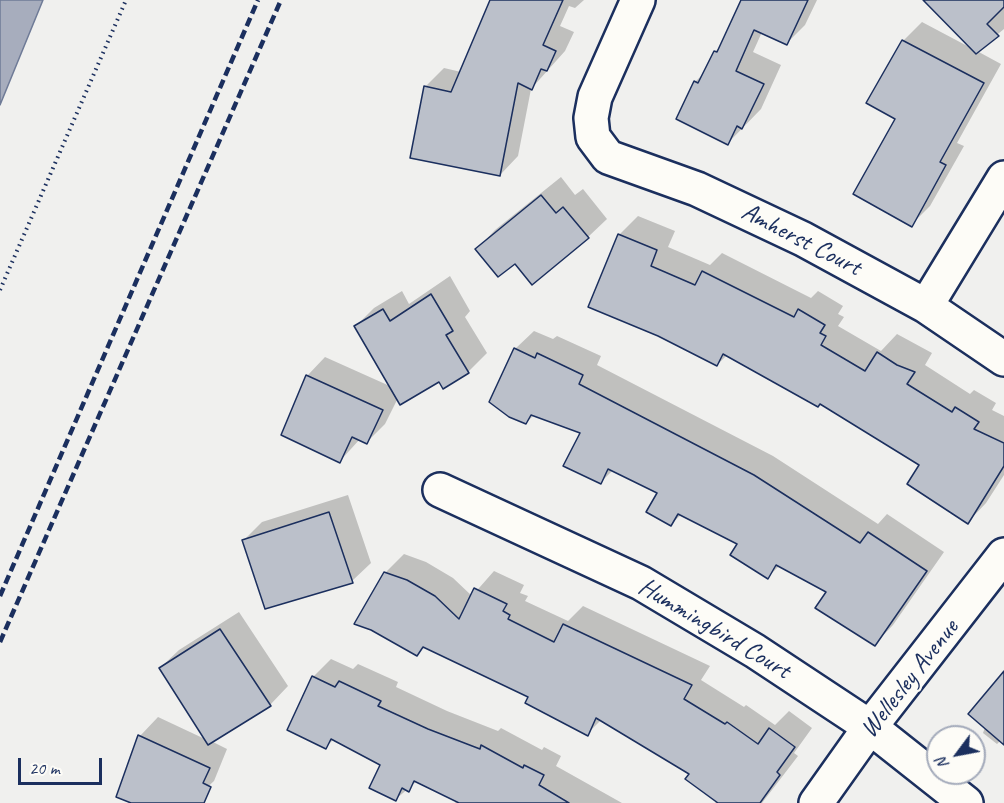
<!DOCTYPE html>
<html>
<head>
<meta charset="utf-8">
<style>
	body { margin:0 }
	#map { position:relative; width:1004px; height:803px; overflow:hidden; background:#f0f0ee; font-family:Caveat,sans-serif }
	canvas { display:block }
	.north { position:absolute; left:926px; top:725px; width:60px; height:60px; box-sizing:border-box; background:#fdfcf7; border:2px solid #a3aaba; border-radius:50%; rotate:238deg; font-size:16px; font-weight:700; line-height:24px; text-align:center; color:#1b2f5e }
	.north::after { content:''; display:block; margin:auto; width:21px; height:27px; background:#1b2f5e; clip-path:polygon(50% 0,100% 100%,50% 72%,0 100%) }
	.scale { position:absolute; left:18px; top:758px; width:84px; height:27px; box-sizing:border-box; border:3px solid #1b2f5e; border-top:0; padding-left:8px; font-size:18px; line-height:21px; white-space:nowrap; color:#1b2f5e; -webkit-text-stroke:4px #fdfcf7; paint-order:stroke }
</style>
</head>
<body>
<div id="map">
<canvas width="1004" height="803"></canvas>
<div class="north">N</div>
<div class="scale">20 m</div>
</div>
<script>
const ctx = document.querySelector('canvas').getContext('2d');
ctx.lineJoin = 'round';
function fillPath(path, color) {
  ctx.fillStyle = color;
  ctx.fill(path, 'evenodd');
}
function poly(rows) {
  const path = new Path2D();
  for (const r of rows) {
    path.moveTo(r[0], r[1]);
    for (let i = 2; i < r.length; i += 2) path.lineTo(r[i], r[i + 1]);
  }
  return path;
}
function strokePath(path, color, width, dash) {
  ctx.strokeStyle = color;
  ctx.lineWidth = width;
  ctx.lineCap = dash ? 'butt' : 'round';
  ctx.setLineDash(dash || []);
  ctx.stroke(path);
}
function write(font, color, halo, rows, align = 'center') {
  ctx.font = font + ' Caveat,sans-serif';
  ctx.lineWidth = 4.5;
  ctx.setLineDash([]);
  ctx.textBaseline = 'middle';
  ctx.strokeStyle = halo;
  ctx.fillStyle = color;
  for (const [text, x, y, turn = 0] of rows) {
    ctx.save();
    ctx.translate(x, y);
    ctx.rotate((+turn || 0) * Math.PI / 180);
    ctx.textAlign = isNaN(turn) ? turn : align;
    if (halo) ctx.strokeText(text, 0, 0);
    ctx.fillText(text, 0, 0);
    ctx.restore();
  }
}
const water = poly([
	[0,0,43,0,0,105,0,0]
]);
const shadow = poly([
	[492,0,584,0,575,8,569,6,560,26,574,32,565,51,531,89,518,156,500,175,425,87,444,68,461,72],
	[743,0,817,0,805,25,787,43,762,32,753,52,781,65,761,109,728,143,695,82,706,71,715,52,722,44],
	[926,0,1004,0,1004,29,977,51,1001,64,957,143,964,146,930,206,911,225,897,118,903,41,922,22,973,49],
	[561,177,575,195,583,189,607,219,588,237,477,249,495,230],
	[638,216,675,231,668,247,710,265,722,253,811,298,818,291,843,306,838,314,844,317,838,326,881,351,897,334,932,353,925,365,970,394,974,390,996,403,992,410,1004,416,1004,475,986,503,968,522,921,465,820,403,727,355,717,365,619,235],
	[450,276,470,311,465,317,487,353,468,372,439,380,398,398,385,424,367,442,360,439,340,461,307,376,325,357,392,387,356,326,374,308,402,291,409,304],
	[534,331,553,339,557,336,601,356,597,365,773,456,878,524,887,514,944,552,893,625,875,644,828,591,780,565,768,577,739,543,682,514,671,524,659,492,613,470,600,483,582,432,534,415,526,423,515,349],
	[348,495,371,563,352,581,243,541,262,522],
	[404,554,426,562,453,578,472,596,494,571,524,585,520,593,528,596,525,601,568,621,583,606,710,666,701,680,744,707,746,705,775,725,789,711,812,728,794,753,798,756,762,803,715,803,717,800,691,774,602,719,587,734,530,697,425,646,417,654,372,629,357,623,386,572],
	[239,612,288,686,270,705,211,741,227,749,214,781,199,795,196,803,135,803,118,796,140,736,158,717,207,740,160,668,179,650],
	[331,659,353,669,358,664,398,682,396,687,447,711,498,731,501,728,542,750,544,747,561,756,556,766,622,803,455,803,457,800,417,781,396,799,382,764,334,739,326,747,313,677],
	[1004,673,1004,737,997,744,983,733]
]);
const building = poly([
	[490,0,563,0,543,45,556,51,547,71,541,69,532,90,518,83,500,176,410,158,424,86,451,92,490,0],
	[741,0,808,0,787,45,754,30,736,71,764,84,742,129,737,126,728,145,676,119,694,81,698,83,714,51,717,52,741,0],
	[923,0,1004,0,1004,7,987,24,999,36,976,54,923,0],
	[902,40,984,83,940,162,946,165,912,227,853,194,895,119,866,103,902,40],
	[541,195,556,213,563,207,589,238,532,285,515,264,498,277,475,249,541,195],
	[618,234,657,250,651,266,695,285,702,271,794,317,798,309,825,325,820,333,826,336,821,345,865,371,877,352,897,365,915,372,907,384,952,412,955,407,979,422,974,429,1004,443,1004,466,968,524,907,484,919,465,820,404,818,407,723,354,717,366,658,336,588,307,618,234],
	[431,294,453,331,446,335,469,373,443,389,439,382,400,405,354,326,383,309,390,321,431,294],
	[514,348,535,358,537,353,583,375,579,384,754,475,860,543,868,532,927,571,875,646,815,608,826,592,776,565,768,579,730,555,737,544,678,514,671,526,646,512,657,493,608,469,601,484,563,466,580,433,531,415,526,424,509,417,489,402,514,348],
	[306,375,383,410,367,444,352,437,340,463,281,435,306,375],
	[329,512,353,583,265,609,242,540,329,512],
	[384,572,407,580,435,596,459,619,474,588,507,604,503,611,510,615,508,619,554,642,563,624,692,685,684,699,725,724,727,722,758,744,769,728,795,747,777,772,780,775,760,803,718,803,685,779,689,774,596,718,588,736,525,703,528,697,423,647,417,656,371,630,354,624,384,572],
	[220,629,271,706,208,745,159,668,220,629],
	[1004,671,1004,745,968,714,1004,671],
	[312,676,335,687,339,681,381,701,378,706,428,729,480,749,481,745,523,768,524,765,544,775,539,785,569,803,459,803,414,781,409,792,402,788,396,801,369,788,380,765,331,739,326,749,287,730,312,676],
	[138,735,210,768,203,783,211,787,204,803,131,803,116,797,138,735]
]);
const path = poly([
	[0,290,126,0]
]);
const minor = poly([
	[638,0,595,97,591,118,593,137,608,157,697,189,803,239,926,306,1004,359],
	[926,306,1004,178],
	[440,490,641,583,755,651,870,727,966,803],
	[816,803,870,727,1004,555]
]);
const rail = poly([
	[0,596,258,0],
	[0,642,281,0]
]);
const streetNames = [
	["Amherst Court",801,240,27],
	["Hummingbird Court",714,629,31],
	["Wellesley Avenue",910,679,-52]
];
fillPath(water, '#a7adbd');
strokePath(water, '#6f7b97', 1.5);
fillPath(shadow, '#0003');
fillPath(building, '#bbc0ca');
strokePath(building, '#1b2f5e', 1.5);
strokePath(minor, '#1b2f5e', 38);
strokePath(path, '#1b2f5e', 4, [1.5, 4.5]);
strokePath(minor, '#fdfcf7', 33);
strokePath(rail, '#1b2f5e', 4.5, [9, 4.5]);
write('26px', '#1b2f5e', '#fdfcf7', streetNames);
</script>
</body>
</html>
